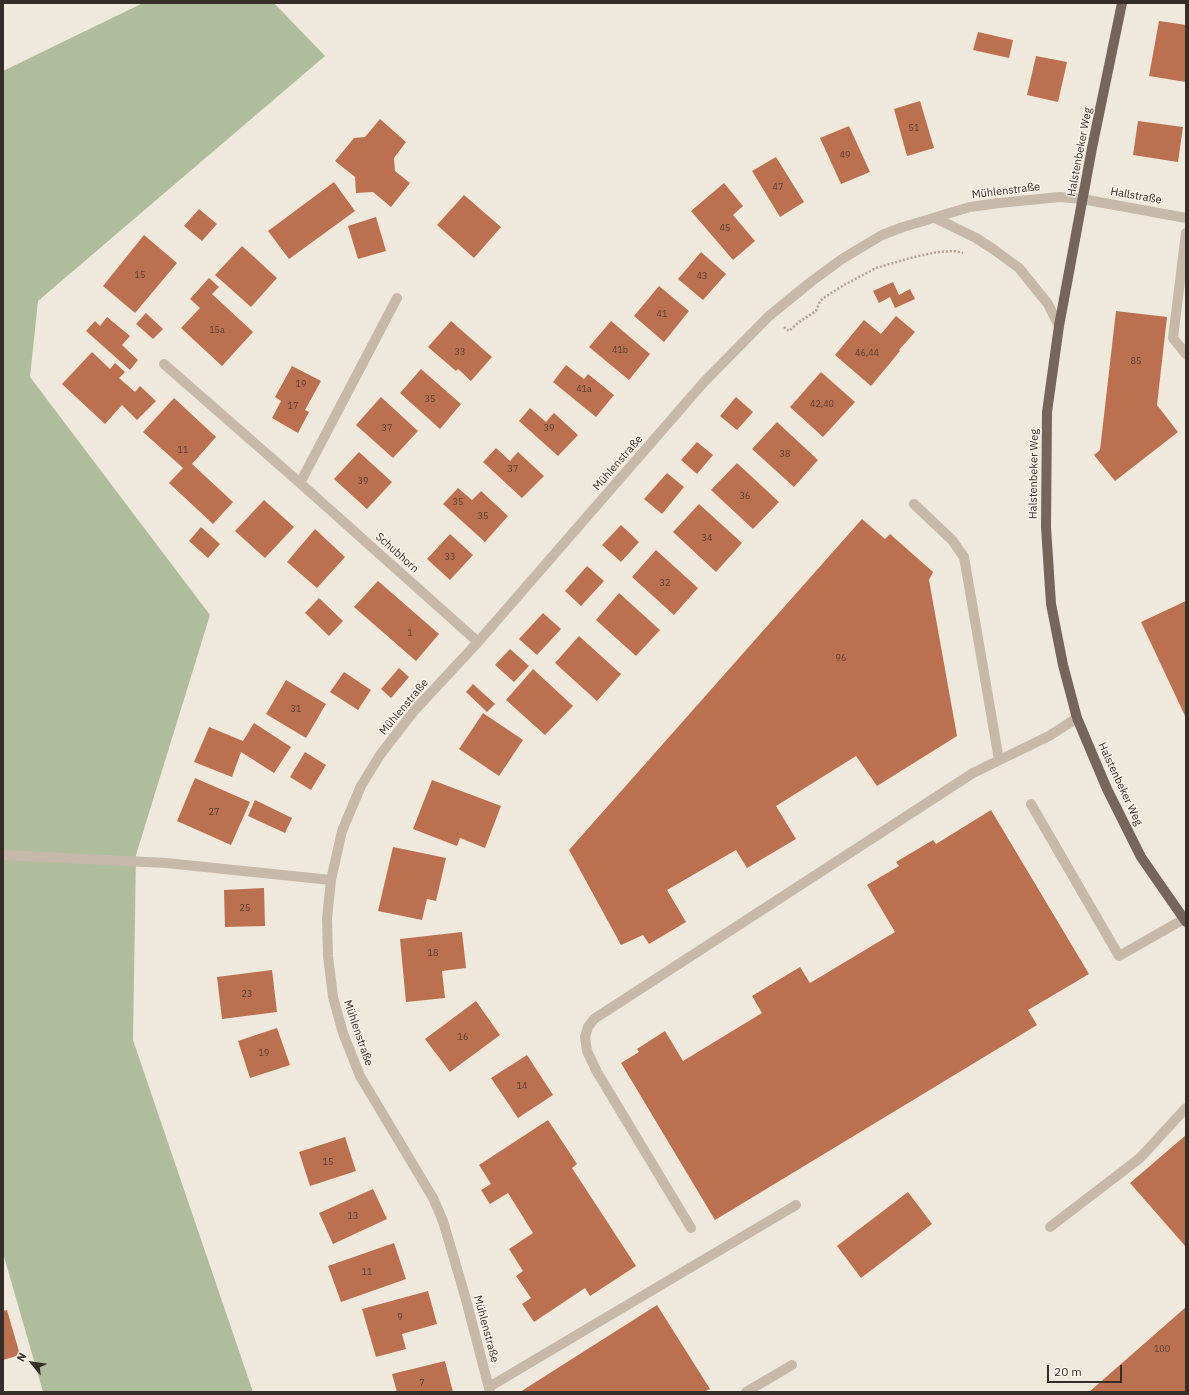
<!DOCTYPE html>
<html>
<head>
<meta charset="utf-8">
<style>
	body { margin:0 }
	#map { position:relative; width:1189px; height:1395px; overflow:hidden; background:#efe8dc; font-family:"IBM Plex Sans",sans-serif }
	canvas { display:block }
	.frame { position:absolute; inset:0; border:4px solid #342d28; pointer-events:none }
	.north { position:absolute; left:12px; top:1343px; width:40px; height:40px; -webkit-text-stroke:3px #f8f2e8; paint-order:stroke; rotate:299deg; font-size:11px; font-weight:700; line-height:16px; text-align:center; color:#342d28 }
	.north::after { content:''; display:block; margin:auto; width:14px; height:18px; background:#342d28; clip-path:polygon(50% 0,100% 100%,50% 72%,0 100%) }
	.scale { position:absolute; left:1047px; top:1365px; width:75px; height:18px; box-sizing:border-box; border:2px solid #342d28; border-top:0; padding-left:5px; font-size:12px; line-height:14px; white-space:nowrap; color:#342d28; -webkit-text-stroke:3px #f8f2e8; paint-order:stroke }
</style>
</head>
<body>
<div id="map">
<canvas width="1189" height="1395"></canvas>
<div class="frame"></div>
<div class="north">N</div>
<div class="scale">20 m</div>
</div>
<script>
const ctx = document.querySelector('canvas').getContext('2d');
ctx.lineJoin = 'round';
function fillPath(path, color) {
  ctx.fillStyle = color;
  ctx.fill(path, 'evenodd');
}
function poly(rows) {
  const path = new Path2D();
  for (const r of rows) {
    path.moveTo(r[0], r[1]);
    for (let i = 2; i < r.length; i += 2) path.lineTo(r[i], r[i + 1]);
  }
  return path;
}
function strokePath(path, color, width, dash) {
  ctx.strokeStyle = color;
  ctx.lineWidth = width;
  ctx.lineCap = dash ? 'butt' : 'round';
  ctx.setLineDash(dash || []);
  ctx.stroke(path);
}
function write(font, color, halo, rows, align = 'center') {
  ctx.font = font + ' "IBM Plex Sans",sans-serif';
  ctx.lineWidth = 3;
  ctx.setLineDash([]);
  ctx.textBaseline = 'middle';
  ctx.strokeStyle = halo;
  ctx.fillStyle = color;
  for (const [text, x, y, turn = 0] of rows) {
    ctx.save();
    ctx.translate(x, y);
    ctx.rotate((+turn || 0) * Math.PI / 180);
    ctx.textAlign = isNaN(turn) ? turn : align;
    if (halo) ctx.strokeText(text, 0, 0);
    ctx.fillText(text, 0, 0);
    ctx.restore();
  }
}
const green = poly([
	[143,3,274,3,325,56,38,301,30,377,210,615,136,855,133,1040,253,1392,43,1392,3,1253,3,71]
]);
const building = poly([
	[1159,21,1186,25,1186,82,1149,76],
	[978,32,1013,40,1009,58,973,50],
	[1036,56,1067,62,1058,102,1027,95],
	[920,101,934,148,907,156,894,109],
	[380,119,406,142,394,158,395,171,410,183,391,207,373,192,356,193,355,177,335,161,354,138,365,137],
	[1138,121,1183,127,1178,162,1133,155],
	[849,126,870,172,841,184,820,138],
	[776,157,804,202,780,217,752,171],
	[334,182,355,211,289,259,268,231],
	[724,183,743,206,733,215,755,241,733,260,691,211],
	[464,195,501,227,474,258,437,225],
	[199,209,217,224,202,241,184,226],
	[376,217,386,251,358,259,348,226],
	[144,235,177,263,135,313,103,286],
	[242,246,277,278,251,307,215,275],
	[701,252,726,274,703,300,678,279],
	[209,278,219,287,212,294,253,332,222,366,181,328,200,308,190,299],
	[893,282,899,295,910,289,915,299,895,308,890,297,879,303,873,291],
	[659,286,689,311,664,342,634,316],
	[1116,311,1167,317,1157,405,1178,432,1115,481,1094,455,1100,450],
	[146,313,163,329,153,339,136,324],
	[896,316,915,332,899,350,900,351,871,386,835,355,864,320,881,334],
	[107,317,130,336,122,345,138,360,130,370,86,331,95,321,100,326],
	[451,321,492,357,471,381,458,369,456,371,428,347],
	[611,321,650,354,629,380,589,347],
	[92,352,110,369,115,363,125,372,119,378,135,392,140,386,156,401,137,420,122,405,105,424,62,384],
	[566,365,584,379,588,374,614,395,596,417,553,382],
	[292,366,321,381,305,410,309,412,298,433,272,418,281,401,275,397],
	[421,369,461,404,440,429,400,393],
	[821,372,855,402,823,437,790,407],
	[381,397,418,431,393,458,356,425],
	[736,397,753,412,737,430,720,416],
	[174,398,216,437,192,464,233,502,213,524,169,483,183,468,143,432],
	[530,408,546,422,554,413,578,435,558,456,519,421],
	[777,422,818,460,794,487,752,449],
	[697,442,713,455,697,474,681,460],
	[496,448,510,461,518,452,544,476,522,498,483,462],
	[359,452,392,482,367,509,334,479],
	[737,463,779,502,753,529,711,490],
	[667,473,684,487,662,514,644,499],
	[458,488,472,500,481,491,508,516,485,542,443,504],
	[264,500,294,527,265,558,235,531],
	[699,504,742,543,716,572,673,532],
	[862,519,885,539,890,534,933,572,929,580,957,736,877,786,856,756,776,806,796,839,747,868,736,850,667,890,686,922,649,944,643,935,621,945,569,850],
	[621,525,639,542,621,562,602,545],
	[201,527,220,544,208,558,189,541],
	[315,529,345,557,317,588,287,562],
	[450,534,473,555,450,580,427,559],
	[656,550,698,588,674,615,632,577],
	[587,566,604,581,581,606,565,591],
	[378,581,439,634,416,661,354,607],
	[619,593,660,630,636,656,596,620],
	[319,598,343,621,329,636,305,613],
	[1186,601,1186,718,1141,622],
	[543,613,561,629,537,655,519,639],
	[579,636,621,674,597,701,555,663],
	[510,649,529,666,514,682,495,665],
	[399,668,409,677,391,698,381,689],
	[533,669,573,706,545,735,506,700],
	[344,672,371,690,358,710,330,692],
	[286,680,326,704,306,738,266,714],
	[473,684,495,704,487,712,466,692],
	[483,713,523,740,499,776,459,749],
	[254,723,291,747,274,773,241,752,232,777,194,762,209,727,243,741],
	[305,752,326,765,311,790,290,777],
	[195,778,250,802,231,845,177,821],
	[432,780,501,806,485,848,460,838,457,846,413,829],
	[255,800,292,818,285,833,248,816],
	[991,810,1089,974,1028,1010,1037,1025,715,1220,621,1063,639,1052,637,1049,665,1031,683,1061,762,1013,752,996,800,967,810,983,895,932,867,885,899,866,896,862,933,840,936,844],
	[393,847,446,858,436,901,427,899,422,920,378,911],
	[264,888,265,926,225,927,224,890],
	[462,932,466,968,442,971,445,998,406,1002,400,939],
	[272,970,277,1012,222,1019,217,977],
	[476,1001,500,1035,450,1072,425,1039],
	[277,1028,290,1065,250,1078,238,1041],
	[527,1055,553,1095,518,1118,491,1078],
	[548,1120,577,1164,572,1168,636,1266,590,1296,585,1288,534,1322,522,1304,531,1298,516,1276,523,1271,509,1249,533,1233,508,1193,490,1204,481,1190,491,1184,479,1165],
	[1186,1135,1186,1247,1130,1183],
	[345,1137,356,1171,310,1186,299,1152],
	[373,1189,387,1219,333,1244,319,1213],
	[908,1192,932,1224,861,1278,837,1246],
	[394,1243,406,1279,341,1302,328,1266],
	[428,1291,437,1324,402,1334,406,1349,376,1357,362,1309],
	[657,1305,710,1389,704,1392,520,1392],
	[1186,1307,1186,1392,1089,1392],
	[7,1310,20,1355,3,1360,3,1311],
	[445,1361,453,1392,397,1392,392,1374]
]);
const path = poly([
	[784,327,789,331,799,322,816,311,820,301,825,297,844,285,876,268,914,257,938,252,954,251,963,253]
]);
const minor = poly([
	[935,218,976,238,993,249,1019,268,1048,304,1059,326],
	[1186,233,1173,338,1186,354],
	[164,364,300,483,478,642],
	[300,483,397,298],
	[914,504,952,540,964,557,999,760],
	[1031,804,1119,956,1184,919],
	[3,855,166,863,331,880],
	[1050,1227,1140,1158,1186,1108],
	[691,1228,597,1072,587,1051,585,1037,588,1027,594,1019,973,773,1049,736,1077,718],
	[489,1387,796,1205],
	[490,1392,465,1296,443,1221,433,1198,360,1076,343,1033,333,997,328,956,327,919,331,880,342,831,361,786,380,755,414,711,478,642,704,382,769,316,812,281,842,259,882,235,903,227,970,207,999,203,1060,197,1082,199,1186,218],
	[746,1392,792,1365]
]);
const major = poly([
	[1122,3,1092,148,1059,326,1047,412,1046,527,1051,604,1063,665,1077,718,1107,789,1141,857,1186,922]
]);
const numberNames = [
	["51",914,128],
	["49",845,155],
	["47",778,187],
	["45",725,228],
	["15",140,275],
	["43",702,276],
	["41",662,314],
	["15a",217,330],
	["41b",620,350],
	["33",460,352],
	["46,44",867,353],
	["85",1136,361],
	["19",301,384],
	["41a",584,389],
	["35",430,399],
	["42,40",822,404],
	["17",293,406],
	["37",387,428],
	["39",549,428],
	["11",183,450],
	["38",785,454],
	["37",513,469],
	["39",363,481],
	["36",745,496],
	["35",458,502],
	["35",483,516],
	["34",707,538],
	["33",450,557],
	["32",665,583],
	["1",410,633],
	["96",841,658],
	["31",296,709],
	["27",214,812],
	["25",245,908],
	["18",433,953],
	["23",247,994],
	["16",463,1037],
	["19",264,1053],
	["14",522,1086],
	["15",328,1162],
	["13",353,1216],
	["11",367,1272],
	["9",400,1317],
	["100",1162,1349],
	["7",422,1383]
];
const streetNames = [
	["Halstenbeker Weg",1080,152,-79],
	["Mühlenstraße",1006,191,-7],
	["Hallstraße",1136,196,10],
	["Mühlenstraße",618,463,-49],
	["Halstenbeker Weg",1034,474,-89],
	["Schubhorn",397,553,42],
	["Mühlenstraße",404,707,-50],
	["Halstenbeker Weg",1120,784,65],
	["Mühlenstraße",358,1033,71],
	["Mühlenstraße",486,1329,75]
];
fillPath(green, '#b0bd9d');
fillPath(building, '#bb714f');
strokePath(path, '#b2a393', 2.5, [2, 2]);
strokePath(minor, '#c6b9a9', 10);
strokePath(major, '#75655b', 10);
write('9px', '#563e32', null, numberNames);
write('11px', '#342d28', '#f8f2e8', streetNames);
</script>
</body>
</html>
